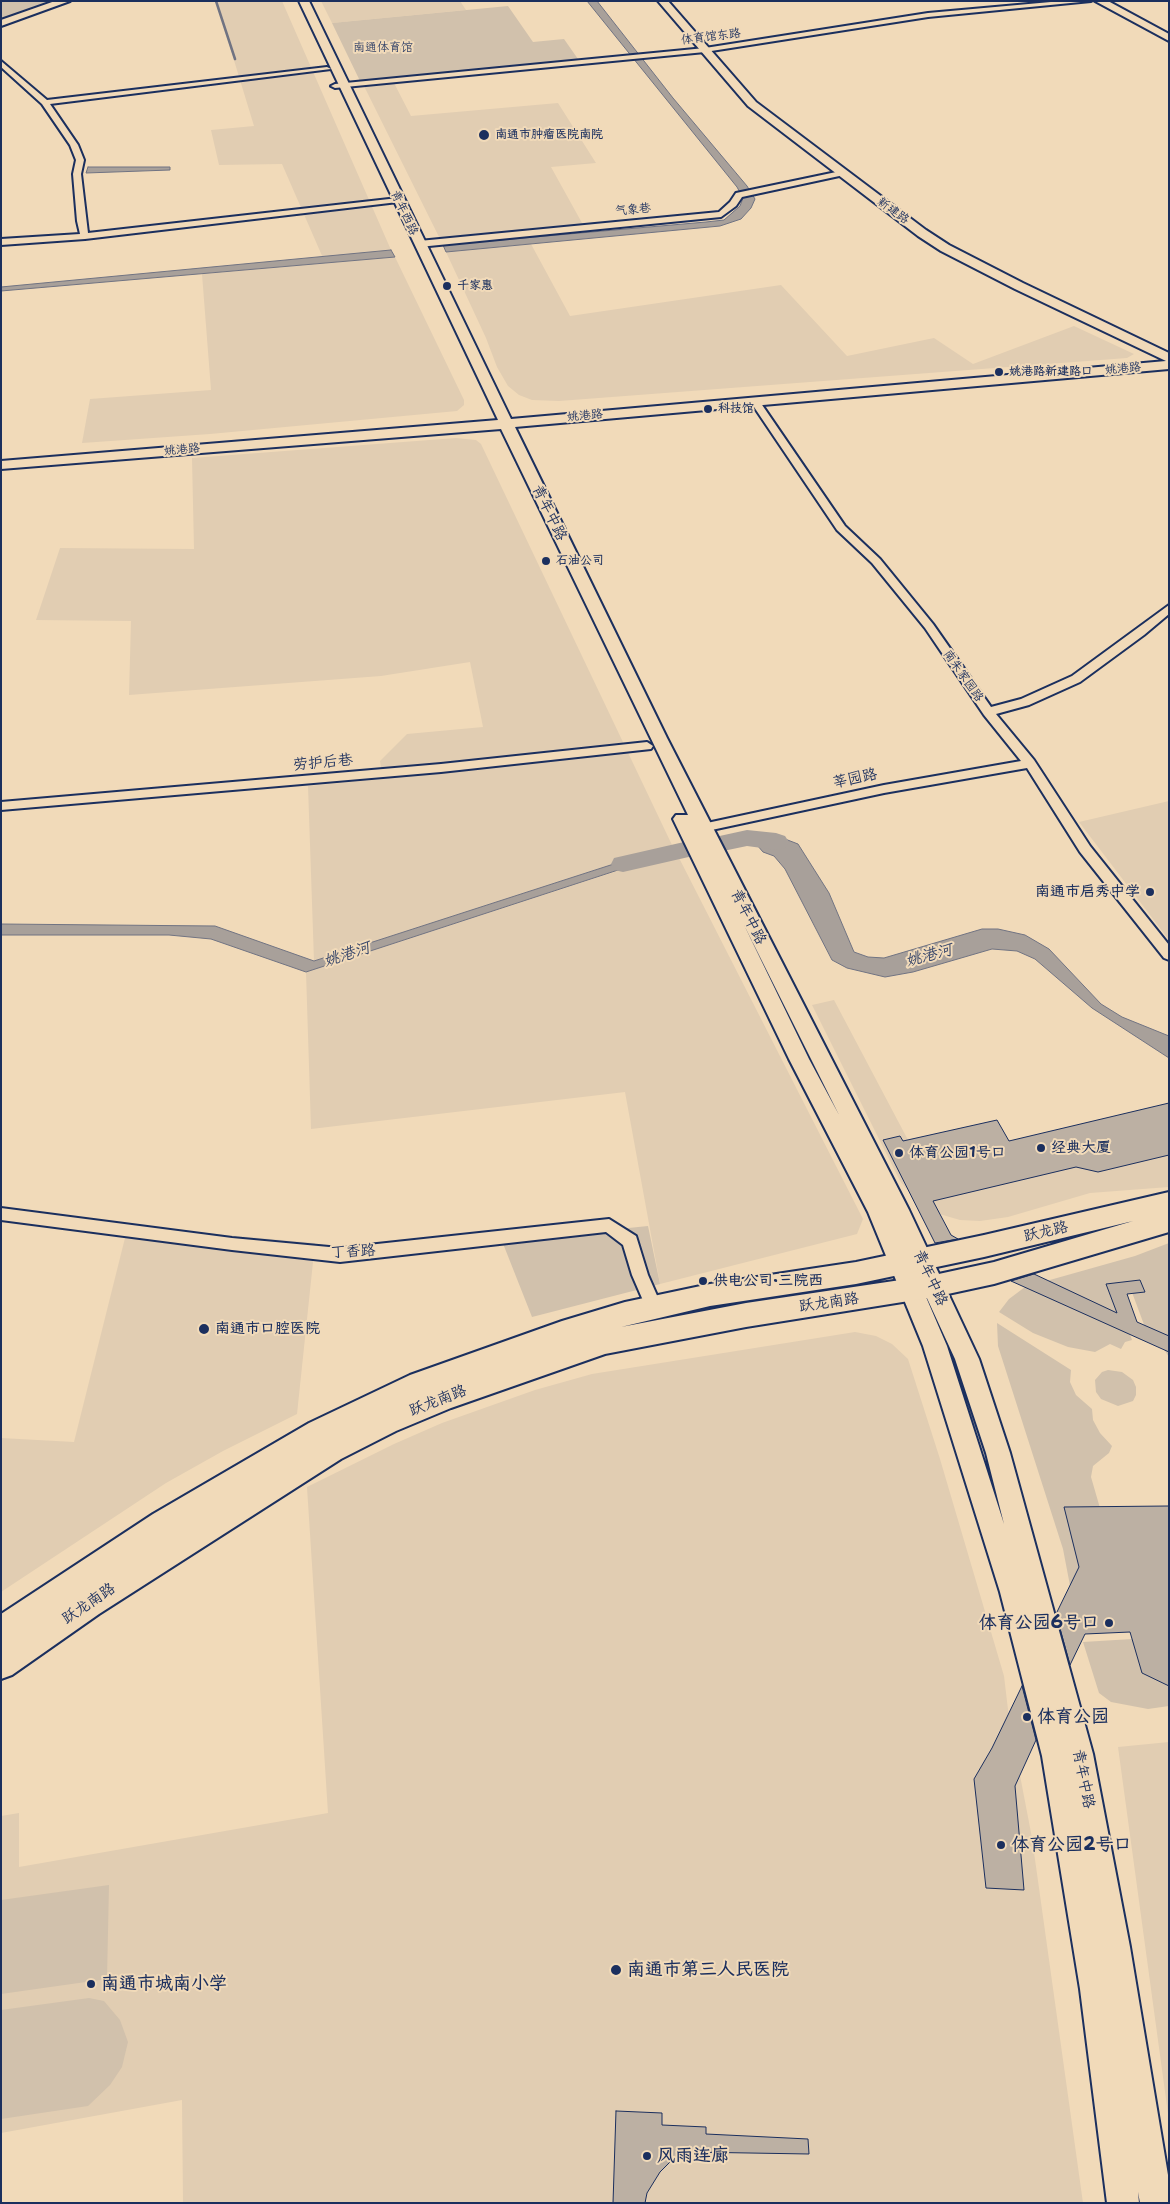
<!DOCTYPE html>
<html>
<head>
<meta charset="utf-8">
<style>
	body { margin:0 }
	#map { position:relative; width:1170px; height:2204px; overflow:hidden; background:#f1dab9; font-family:"Shantell Sans",sans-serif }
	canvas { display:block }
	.frame { position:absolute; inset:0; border:2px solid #1b2f5e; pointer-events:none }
</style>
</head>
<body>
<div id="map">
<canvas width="1170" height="2204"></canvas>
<div class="frame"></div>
</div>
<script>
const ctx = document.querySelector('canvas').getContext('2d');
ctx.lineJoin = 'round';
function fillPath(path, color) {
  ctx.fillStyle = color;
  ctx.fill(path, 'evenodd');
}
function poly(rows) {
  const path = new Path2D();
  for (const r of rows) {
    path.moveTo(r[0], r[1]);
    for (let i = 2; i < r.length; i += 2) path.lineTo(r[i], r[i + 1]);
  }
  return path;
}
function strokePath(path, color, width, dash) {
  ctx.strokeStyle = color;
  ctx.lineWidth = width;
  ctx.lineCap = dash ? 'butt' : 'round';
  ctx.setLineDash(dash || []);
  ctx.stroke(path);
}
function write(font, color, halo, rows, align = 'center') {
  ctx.font = font + ' "Shantell Sans","LXGW WenKai TC",sans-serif';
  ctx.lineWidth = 4;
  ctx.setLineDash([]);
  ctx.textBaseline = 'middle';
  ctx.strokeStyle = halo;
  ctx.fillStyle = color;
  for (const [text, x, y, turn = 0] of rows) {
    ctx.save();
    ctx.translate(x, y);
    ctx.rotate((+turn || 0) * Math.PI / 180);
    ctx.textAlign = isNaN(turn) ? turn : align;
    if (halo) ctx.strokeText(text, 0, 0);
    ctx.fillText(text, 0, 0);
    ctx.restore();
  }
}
const built = poly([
	[216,1,282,1,391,250,323,258,282,164,219,165,211,130,254,126],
	[321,1,460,1,466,10,332,23],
	[394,83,411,116,558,103,596,163,551,167,587,232,443,245,364,86],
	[531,244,570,316,781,285,847,356,934,338,973,364,1074,326,1134,354,1127,358,559,401,532,400,519,395,508,386,497,367,486,338,446,252],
	[395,257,464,400,464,405,457,411,210,434,82,443,90,399,211,390,202,274],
	[456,438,476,440,481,444,672,845,314,961,308,786,383,779,380,761,407,734,483,727,470,662,381,676,129,695,131,621,36,620,60,548,194,549,192,458],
	[1169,801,1169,940,1079,822],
	[676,852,863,1219,857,1234,660,1284,625,1092,311,1129,306,972],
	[834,1000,908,1140,997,1120,1009,1141,1169,1103,1169,1187,1090,1193,1008,1217,980,1221,960,1220,936,1213,913,1197,900,1181,812,1005],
	[128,1226,315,1243,297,1414,223,1451,166,1483,1,1592,1,1438,74,1442],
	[855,1332,876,1336,892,1344,908,1359,940,1459,1004,1676,1009,1718,1032,1838,1083,2203,183,2203,182,2100,1,2133,1,1816,19,1813,19,1867,328,1813,307,1487,394,1444,442,1423,535,1390,592,1374],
	[1169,1742,1169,2121,1118,1747]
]);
const green = poly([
	[1,1,53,1,1,19],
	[508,6,533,42,564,39,578,59,360,81,332,23],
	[648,1226,660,1284,532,1317,502,1241],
	[1169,1243,1169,1357,1163,1348,1149,1338,1130,1287,1114,1289,1132,1340,1125,1342,1121,1349,1110,1344,1095,1352,1068,1347,1033,1333,999,1312,1009,1299,1025,1287,1135,1256],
	[997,1323,1071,1370,1070,1382,1076,1395,1092,1409,1093,1420,1100,1433,1112,1446,1109,1453,1093,1466,1091,1477,1102,1515,1169,1637,1169,1706,1148,1709,1111,1702,1099,1693,1083,1642,1165,1637,1077,1622,1063,1549,998,1346],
	[1108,1370,1122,1372,1133,1380,1136,1387,1136,1395,1133,1401,1118,1406,1101,1399,1096,1392,1095,1380,1102,1372],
	[109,1885,107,1979,1,1994,1,1900],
	[89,1998,104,2001,120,2020,128,2042,122,2067,110,2085,88,2106,1,2119,1,2010]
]);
const water = poly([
	[587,1,597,1,673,98,747,186,755,199,751,208,741,219,720,226,446,252,443,245,706,222,724,220,740,206,743,198,737,187,587,1],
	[88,167,170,167,170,170,86,173,88,167],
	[391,250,395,257,1,291,1,287,391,250],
	[736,834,772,834,798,844,829,893,854,952,868,957,884,958,982,929,998,929,1025,935,1049,949,1101,1004,1122,1017,1169,1036,1169,1058,1092,1008,1035,959,1017,951,992,949,913,972,885,977,847,968,832,960,785,869,774,856,763,852,757,845,743,843,736,834],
	[657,850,661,856,306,972,211,939,169,935,1,935,1,924,215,926,314,961,657,850]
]);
const stream = poly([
	[216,1,235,59]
]);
const river = poly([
	[747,830,776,833,785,836,789,842,785,848,777,850,747,846,723,851,715,849,711,843,715,837,747,830],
	[684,842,693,844,696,850,693,856,623,872,614,870,611,864,614,858,684,842]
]);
const building = poly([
	[1169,1103,1169,1155,1098,1172,1076,1167,933,1201,951,1235,958,1239,935,1243,883,1140,900,1136,903,1141,997,1120,1009,1141,1169,1103],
	[1034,1274,1117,1313,1106,1284,1140,1280,1145,1292,1127,1294,1137,1322,1169,1336,1169,1352,1011,1281,1034,1274],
	[1169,1506,1169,1686,1142,1673,1130,1632,1085,1634,1070,1665,1056,1614,1079,1567,1064,1507,1169,1506],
	[1022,1686,1036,1740,1015,1786,1024,1890,986,1888,974,1779,992,1748,1022,1686],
	[616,2111,662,2113,662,2125,706,2127,706,2134,808,2139,809,2154,690,2152,675,2157,660,2172,647,2193,645,2203,613,2203,616,2111]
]);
const street = poly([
	[1062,1,1091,1,928,17,705,52,335,88,331,86,335,84,705,48,928,13,1062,1],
	[1,61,47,100,327,67,331,69,50,104,78,145,84,160,81,174,88,233,398,198,402,200,398,202,85,239,1,245,1,239,80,234,77,221,73,174,76,160,70,145,42,104,1,67,1,61],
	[841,171,845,173,844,175,742,197,736,206,721,217,419,247,415,244,419,241,719,212,730,202,736,193,841,171],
	[752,399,758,399,845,526,880,559,933,624,991,707,1021,699,1072,676,1169,605,1169,614,1144,635,1080,682,1029,705,996,714,1034,760,1090,846,1169,945,1169,960,1164,958,1080,852,1027,768,884,793,693,834,688,833,687,830,693,826,884,785,1021,761,984,715,925,628,872,563,837,530,750,401,752,399],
	[647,742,653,746,651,749,441,772,1,810,1,802,441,764,647,742],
	[1,1208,232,1238,340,1248,609,1219,636,1236,648,1275,662,1307,660,1312,654,1314,648,1312,632,1275,623,1245,606,1232,340,1262,232,1250,1,1220,1,1208]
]);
const secondary = poly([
	[55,1,70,1,1,26,1,20,55,1],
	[299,1,309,1,511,419,1166,361,1015,289,941,251,918,236,748,106,658,1,668,1,756,102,926,230,949,245,1023,283,1169,353,1169,369,515,427,667,738,909,1210,979,1359,1010,1453,1093,1754,1130,1947,1169,2181,1169,2203,1140,2203,1138,2192,1139,2203,1107,2203,1080,1989,1042,1756,1000,1592,923,1346,868,1212,789,1059,673,819,676,815,688,815,501,429,1,469,1,461,498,420,299,1],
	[743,923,839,1115,809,1059,743,923],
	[920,1283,955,1359,986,1453,1004,1524,947,1346,920,1283],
	[1095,1,1108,1,1169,34,1169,41,1095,1]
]);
const primary = poly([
	[1169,1192,1169,1232,994,1284,934,1297,746,1327,605,1354,451,1408,396,1431,341,1459,99,1614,12,1675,1,1679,1,1614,153,1514,309,1423,410,1375,562,1321,625,1302,710,1284,856,1262,984,1235,1169,1192],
	[1133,1221,994,1262,934,1275,746,1303,621,1327,710,1306,856,1284,984,1257,1133,1221]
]);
const markers = [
	[484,135,6,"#1b2f5e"],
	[447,286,5,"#1b2f5e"],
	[999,372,5,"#1b2f5e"],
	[708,409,5,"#1b2f5e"],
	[546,561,5,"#1b2f5e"],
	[1150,892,5,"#1b2f5e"],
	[1041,1148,5,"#1b2f5e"],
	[899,1153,5,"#1b2f5e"],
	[703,1281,5,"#1b2f5e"],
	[204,1329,6,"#1b2f5e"],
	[1109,1623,5,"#1b2f5e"],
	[1027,1717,5,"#1b2f5e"],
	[1001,1845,5,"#1b2f5e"],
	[616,1970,6,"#1b2f5e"],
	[91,1984,5,"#1b2f5e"],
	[647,2156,5,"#1b2f5e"]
];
const farStreetnames = [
	["体育馆东路",711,37,-7],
	["气象巷",633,210,-5],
	["新建路",893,211,36],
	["青年西路",404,213,65],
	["姚港路",1123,369,-5],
	["姚港路",585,416,-5],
	["姚港路",182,450,-5],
	["南朱家园路",963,676,55]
];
const farParknames = [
	["南通体育馆",383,48]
];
const farPoinames = [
	["南通市肿瘤医院南院",495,135],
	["千家惠",457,286],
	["姚港路新建路口",1009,372],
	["科技馆",718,409],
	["石油公司",556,561]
];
const streetNames = [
	["青年中路",549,513,64],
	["劳护后巷",323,763,-5],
	["莘园路",855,779,-12],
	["青年中路",748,917,63],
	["跃龙路",1046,1232,-13],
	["丁香路",353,1252,-3],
	["青年中路",930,1278,65],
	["跃龙南路",829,1303,-8],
	["跃龙南路",438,1401,-21],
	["跃龙南路",89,1604,-34],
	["青年中路",1083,1779,79]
];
const poiNames = [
	["南通市启秀中学",1140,892,"right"],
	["经典大厦",1051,1148],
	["体育公园1号口",909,1153],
	["供电公司·三院西",713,1281],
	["南通市口腔医院",215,1329]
];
const waterNames = [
	["姚港河",347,955,-18],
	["姚港河",929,956,-15]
];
const nearPoinames = [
	["体育公园6号口",1099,1623,"right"],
	["体育公园",1037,1717],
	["体育公园2号口",1011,1845],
	["南通市第三人民医院",627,1970],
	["南通市城南小学",101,1984],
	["风雨连廊",657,2156]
];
fillPath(built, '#e1cdb2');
fillPath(green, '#d1c1ac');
fillPath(water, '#a8a09a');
strokePath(water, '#707382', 1);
strokePath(stream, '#707382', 2.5);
fillPath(river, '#a8a09a');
fillPath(building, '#bcb0a3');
strokePath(building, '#1b2f5e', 1);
strokePath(street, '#1b2f5e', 4);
strokePath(secondary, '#1b2f5e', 4);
strokePath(primary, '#1b2f5e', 4);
fillPath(street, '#f1dab9');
fillPath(secondary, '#f1dab9');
fillPath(primary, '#f1dab9');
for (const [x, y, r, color] of markers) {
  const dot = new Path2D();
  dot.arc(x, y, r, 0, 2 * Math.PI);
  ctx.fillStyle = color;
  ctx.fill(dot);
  strokePath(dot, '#f1dab9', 2);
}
write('12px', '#1b2f5e', '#f1dab9', farStreetnames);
write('12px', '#36456a', '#f1dab9', farParknames);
write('bold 12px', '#1b2f5e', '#f1dab9', farPoinames, 'left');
write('15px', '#1b2f5e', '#f1dab9', streetNames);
write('bold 15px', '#1b2f5e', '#f1dab9', poiNames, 'left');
write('italic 16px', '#37466a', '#f1dab9', waterNames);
write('bold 18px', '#1b2f5e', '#f1dab9', nearPoinames, 'left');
</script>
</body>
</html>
